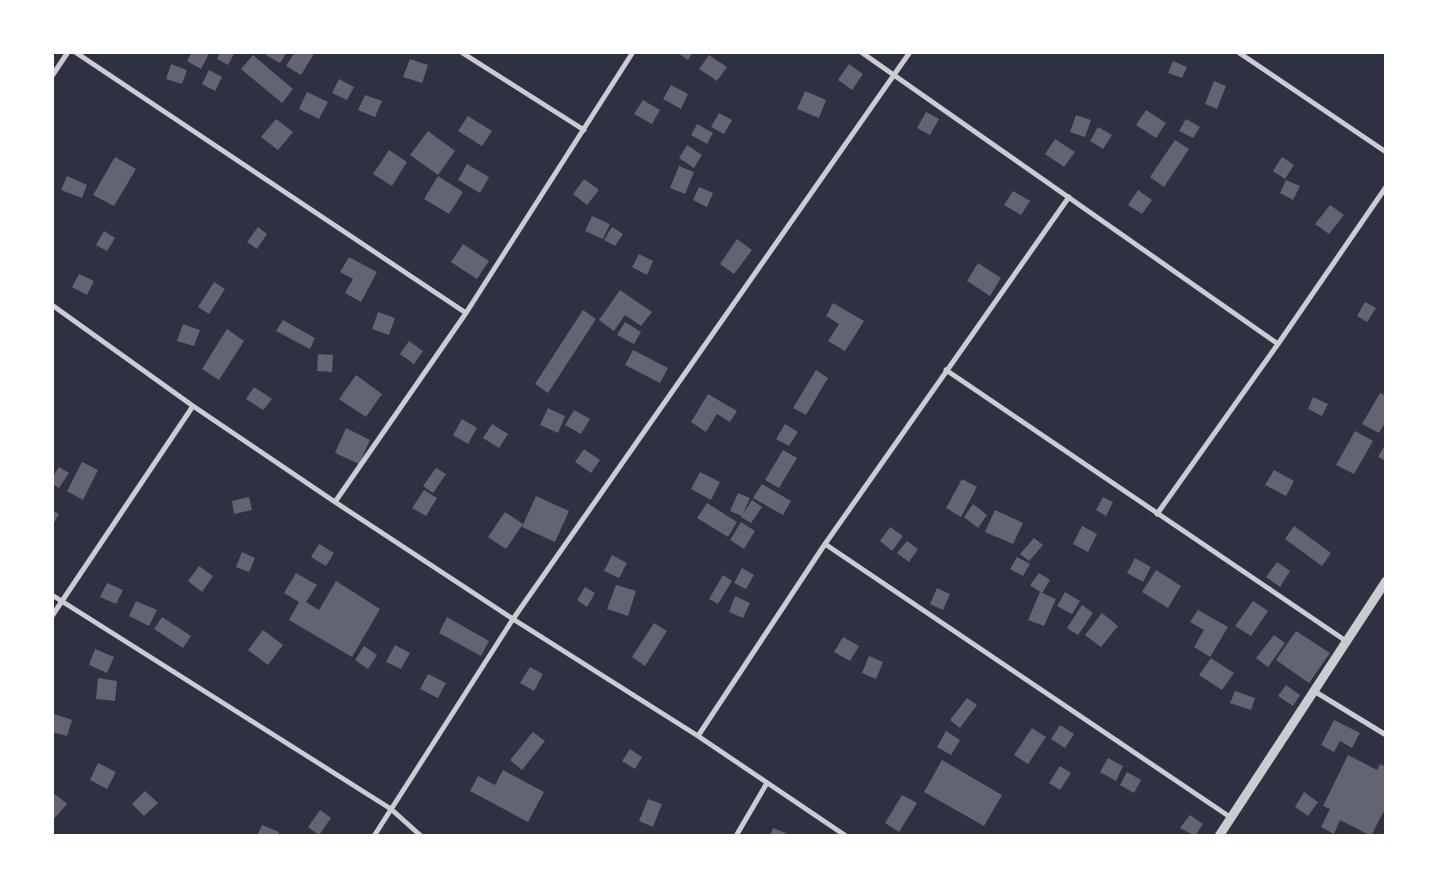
<!DOCTYPE html>
<html>
<head>
<meta charset="utf-8">
<style>
	body { margin:0 }
	#map { position:relative; width:1438px; height:888px; overflow:hidden; background:#2d3142; font-family:"Sofia Sans Condensed",sans-serif }
	canvas { display:block }
	.frame { position:absolute; inset:0; border:54px solid #fff; pointer-events:none }
</style>
</head>
<body>
<div id="map">
<canvas width="1438" height="888"></canvas>
<div class="frame"></div>
</div>
<script>
const ctx = document.querySelector('canvas').getContext('2d');
ctx.lineJoin = 'round';
function fillPath(path, color) {
  ctx.fillStyle = color;
  ctx.fill(path, 'evenodd');
}
function poly(rows) {
  const path = new Path2D();
  for (const r of rows) {
    path.moveTo(r[0], r[1]);
    for (let i = 2; i < r.length; i += 2) path.lineTo(r[i], r[i + 1]);
  }
  return path;
}
function strokePath(path, color, width, dash) {
  ctx.strokeStyle = color;
  ctx.lineWidth = width;
  ctx.lineCap = dash ? 'butt' : 'round';
  ctx.setLineDash(dash || []);
  ctx.stroke(path);
}
const building = poly([
	[192,52,210,52,201,69,187,61],
	[220,52,235,52,228,65,217,59],
	[267,52,287,52,280,63,266,55],
	[295,52,315,52,301,75,286,66],
	[676,52,693,52,688,60],
	[253,55,293,89,282,103,241,69],
	[709,55,727,67,717,81,699,69],
	[410,59,428,65,422,83,403,77],
	[1173,61,1187,67,1182,78,1168,73],
	[171,64,187,70,182,84,166,79],
	[849,64,863,74,852,90,838,80],
	[209,70,222,77,215,91,202,84],
	[339,79,354,87,347,100,332,93],
	[1214,81,1226,86,1217,109,1205,104],
	[671,85,688,94,681,109,663,99],
	[805,91,826,100,819,118,797,109],
	[307,92,328,102,319,119,299,109],
	[365,95,382,101,375,117,358,110],
	[643,100,660,110,652,124,634,114],
	[1146,110,1166,123,1156,138,1136,125],
	[926,112,939,119,930,135,917,128],
	[719,113,732,120,724,134,711,127],
	[1076,115,1091,120,1085,137,1070,132],
	[468,116,492,131,482,146,458,131],
	[276,119,293,132,278,150,261,137],
	[1186,119,1200,127,1193,138,1179,131],
	[697,124,713,133,707,144,691,135],
	[1098,127,1112,135,1103,149,1090,141],
	[428,131,455,151,438,175,410,155],
	[1055,139,1075,152,1064,167,1045,154],
	[1175,140,1189,149,1164,187,1150,177],
	[687,145,702,155,694,168,679,158],
	[389,150,407,162,392,186,373,174],
	[115,157,136,169,114,206,93,195],
	[1282,157,1294,165,1285,179,1273,171],
	[467,164,489,177,480,193,458,180],
	[679,166,694,172,685,194,670,188],
	[67,176,87,185,82,198,61,190],
	[438,176,463,192,449,214,424,199],
	[584,179,599,190,587,205,573,194],
	[1286,180,1300,186,1293,200,1280,193],
	[699,187,713,193,707,207,693,200],
	[1138,190,1152,200,1142,214,1128,205],
	[1013,191,1030,201,1021,215,1004,205],
	[1330,205,1344,215,1329,234,1315,224],
	[592,216,610,224,603,239,585,231],
	[258,227,267,234,257,249,247,242],
	[612,227,623,234,615,246,604,240],
	[104,231,115,238,107,251,96,245],
	[737,239,752,250,734,274,720,264],
	[463,244,489,261,477,279,451,262],
	[639,254,653,261,647,275,632,267],
	[349,257,377,272,361,302,345,293,353,279,340,272],
	[978,263,1001,278,990,296,967,281],
	[79,274,94,281,87,295,72,287],
	[214,282,225,289,209,314,198,307],
	[620,290,652,312,641,326,625,315,614,331,599,320],
	[1365,302,1376,308,1367,322,1357,316],
	[833,303,864,321,845,351,828,341,839,324,826,316],
	[583,310,596,319,548,393,535,384],
	[378,312,395,318,389,335,372,329],
	[283,320,315,338,310,349,276,331],
	[625,322,641,332,634,344,617,335],
	[183,324,200,330,194,346,177,341],
	[227,329,244,341,219,380,202,369],
	[409,341,423,351,414,364,400,354],
	[633,350,668,368,660,383,625,365],
	[318,354,333,355,332,372,317,371],
	[816,370,828,378,806,415,793,408],
	[356,375,382,394,366,417,339,399],
	[254,387,272,399,263,410,246,399],
	[1380,393,1386,396,1386,421,1379,433,1362,424],
	[708,394,737,411,730,422,717,414,706,432,691,422],
	[1313,397,1328,404,1322,416,1308,409],
	[548,408,565,416,558,433,540,425],
	[574,410,590,419,581,434,565,425],
	[462,419,477,428,468,444,453,435],
	[492,424,508,434,499,448,483,438],
	[785,424,798,432,789,446,776,439],
	[346,428,370,440,359,464,335,453],
	[1355,431,1373,441,1354,474,1336,465],
	[1386,443,1386,461,1378,457],
	[584,449,600,460,591,473,575,462],
	[783,450,797,458,779,488,765,480],
	[82,462,98,470,83,500,67,491],
	[59,467,69,473,59,488,52,484,52,478],
	[436,468,446,474,433,493,423,486],
	[1274,470,1294,481,1286,496,1265,485],
	[700,472,720,482,711,500,691,489],
	[962,479,977,487,961,517,946,508],
	[762,484,791,501,783,515,753,498],
	[424,490,437,498,426,516,412,508],
	[738,493,750,498,742,516,730,511],
	[536,496,569,511,555,542,522,527],
	[249,497,252,510,234,514,232,501],
	[1103,497,1113,502,1106,516,1096,510],
	[752,500,762,507,751,523,741,517],
	[707,503,737,522,728,537,697,518],
	[973,504,987,515,978,528,964,517],
	[52,510,59,514,52,526],
	[995,510,1023,523,1013,544,985,532],
	[505,512,523,524,506,549,488,537],
	[741,522,755,531,744,549,730,540],
	[1082,526,1097,534,1088,552,1073,544],
	[1294,526,1331,553,1322,566,1285,539],
	[890,527,903,536,892,551,880,541],
	[1034,538,1043,545,1029,561,1020,554],
	[907,541,918,549,909,562,897,553],
	[319,544,334,553,326,566,311,557],
	[242,552,255,558,249,572,236,567],
	[612,555,627,563,619,578,604,571],
	[1017,557,1030,564,1023,576,1010,569],
	[1135,558,1151,567,1143,582,1127,573],
	[1277,562,1290,571,1280,587,1266,577],
	[199,566,213,576,202,592,188,581],
	[742,568,754,575,746,589,734,583],
	[1156,570,1181,586,1168,608,1142,592],
	[296,573,317,585,306,602,319,610,336,581,380,609,352,657,289,620,299,602,284,593],
	[1039,573,1050,580,1042,593,1030,585],
	[723,575,732,581,718,604,709,599],
	[107,583,123,590,116,604,100,597],
	[616,585,636,591,628,616,607,609],
	[585,587,595,593,587,607,577,600],
	[937,588,950,594,943,610,930,604],
	[1040,592,1056,599,1044,626,1028,620],
	[1065,592,1080,601,1072,614,1057,606],
	[735,596,750,603,743,618,729,612],
	[136,601,157,610,149,626,129,616],
	[1253,601,1268,611,1251,636,1235,626],
	[1082,605,1093,613,1078,635,1067,628],
	[1198,610,1228,627,1210,657,1194,647,1204,630,1190,622],
	[1102,613,1118,626,1101,647,1085,635],
	[162,617,191,636,183,648,154,629],
	[447,617,489,641,481,656,439,633],
	[654,623,667,631,645,666,632,657],
	[263,630,283,645,268,665,248,650],
	[1296,631,1330,653,1309,683,1276,660],
	[1274,635,1285,643,1268,667,1256,658],
	[843,637,859,646,850,661,834,652],
	[395,645,410,653,401,669,386,662],
	[364,646,377,655,368,669,355,660],
	[95,649,114,657,107,673,89,665],
	[869,656,883,662,876,679,862,673],
	[1211,658,1234,673,1222,690,1199,675],
	[530,667,543,674,534,691,520,683],
	[428,674,446,683,438,698,420,689],
	[98,678,117,681,115,701,96,699],
	[1286,685,1300,695,1293,706,1278,696],
	[1235,691,1255,698,1251,710,1230,703],
	[967,698,977,705,960,728,950,720],
	[52,713,72,720,67,736,52,732],
	[1334,720,1360,733,1352,748,1340,741,1334,752,1321,745],
	[1060,725,1074,734,1065,748,1051,739],
	[1032,728,1046,737,1028,764,1014,755],
	[946,731,960,740,951,755,937,747],
	[533,732,545,741,522,770,510,760],
	[630,749,642,757,635,769,622,761],
	[1348,755,1377,770,1380,764,1386,767,1386,807,1371,836,1340,820,1334,834,1321,827,1330,809,1323,806],
	[1108,758,1123,766,1116,781,1100,772],
	[942,760,1002,795,984,826,924,792],
	[98,763,116,772,107,789,90,780],
	[1060,766,1071,773,1060,790,1049,783],
	[503,770,544,792,528,822,470,791,478,776,495,785],
	[1127,772,1141,780,1134,793,1120,785],
	[145,791,158,803,144,816,132,804],
	[1304,792,1318,802,1308,816,1295,807],
	[55,794,67,804,52,821,52,797],
	[902,795,917,803,899,832,885,823],
	[648,799,662,804,653,827,639,821],
	[320,810,331,818,319,835,308,827],
	[1190,815,1203,824,1195,836,1180,828],
	[262,825,279,832,278,836,257,836],
	[773,828,786,833,785,836,770,836]
]);
const minor = poly([
	[75,52,466,313],
	[461,52,584,130],
	[861,52,1278,344],
	[1238,52,1386,152],
	[52,76,68,52],
	[52,305,193,406,335,502,513,619,698,736,846,836],
	[946,370,1346,641],
	[335,502,466,313,633,52],
	[1157,514,1278,344,1386,187],
	[825,544,1230,817],
	[52,595,391,809,421,836],
	[52,616,193,406],
	[1314,691,1386,735],
	[698,736,825,544,1069,197],
	[374,836,513,619,910,52],
	[736,836,767,783]
]);
const tertiary = poly([
	[1219,836,1386,581]
]);
fillPath(building, '#626471');
strokePath(minor, '#caccd0', 5);
strokePath(tertiary, '#caccd0', 9);
</script>
</body>
</html>
